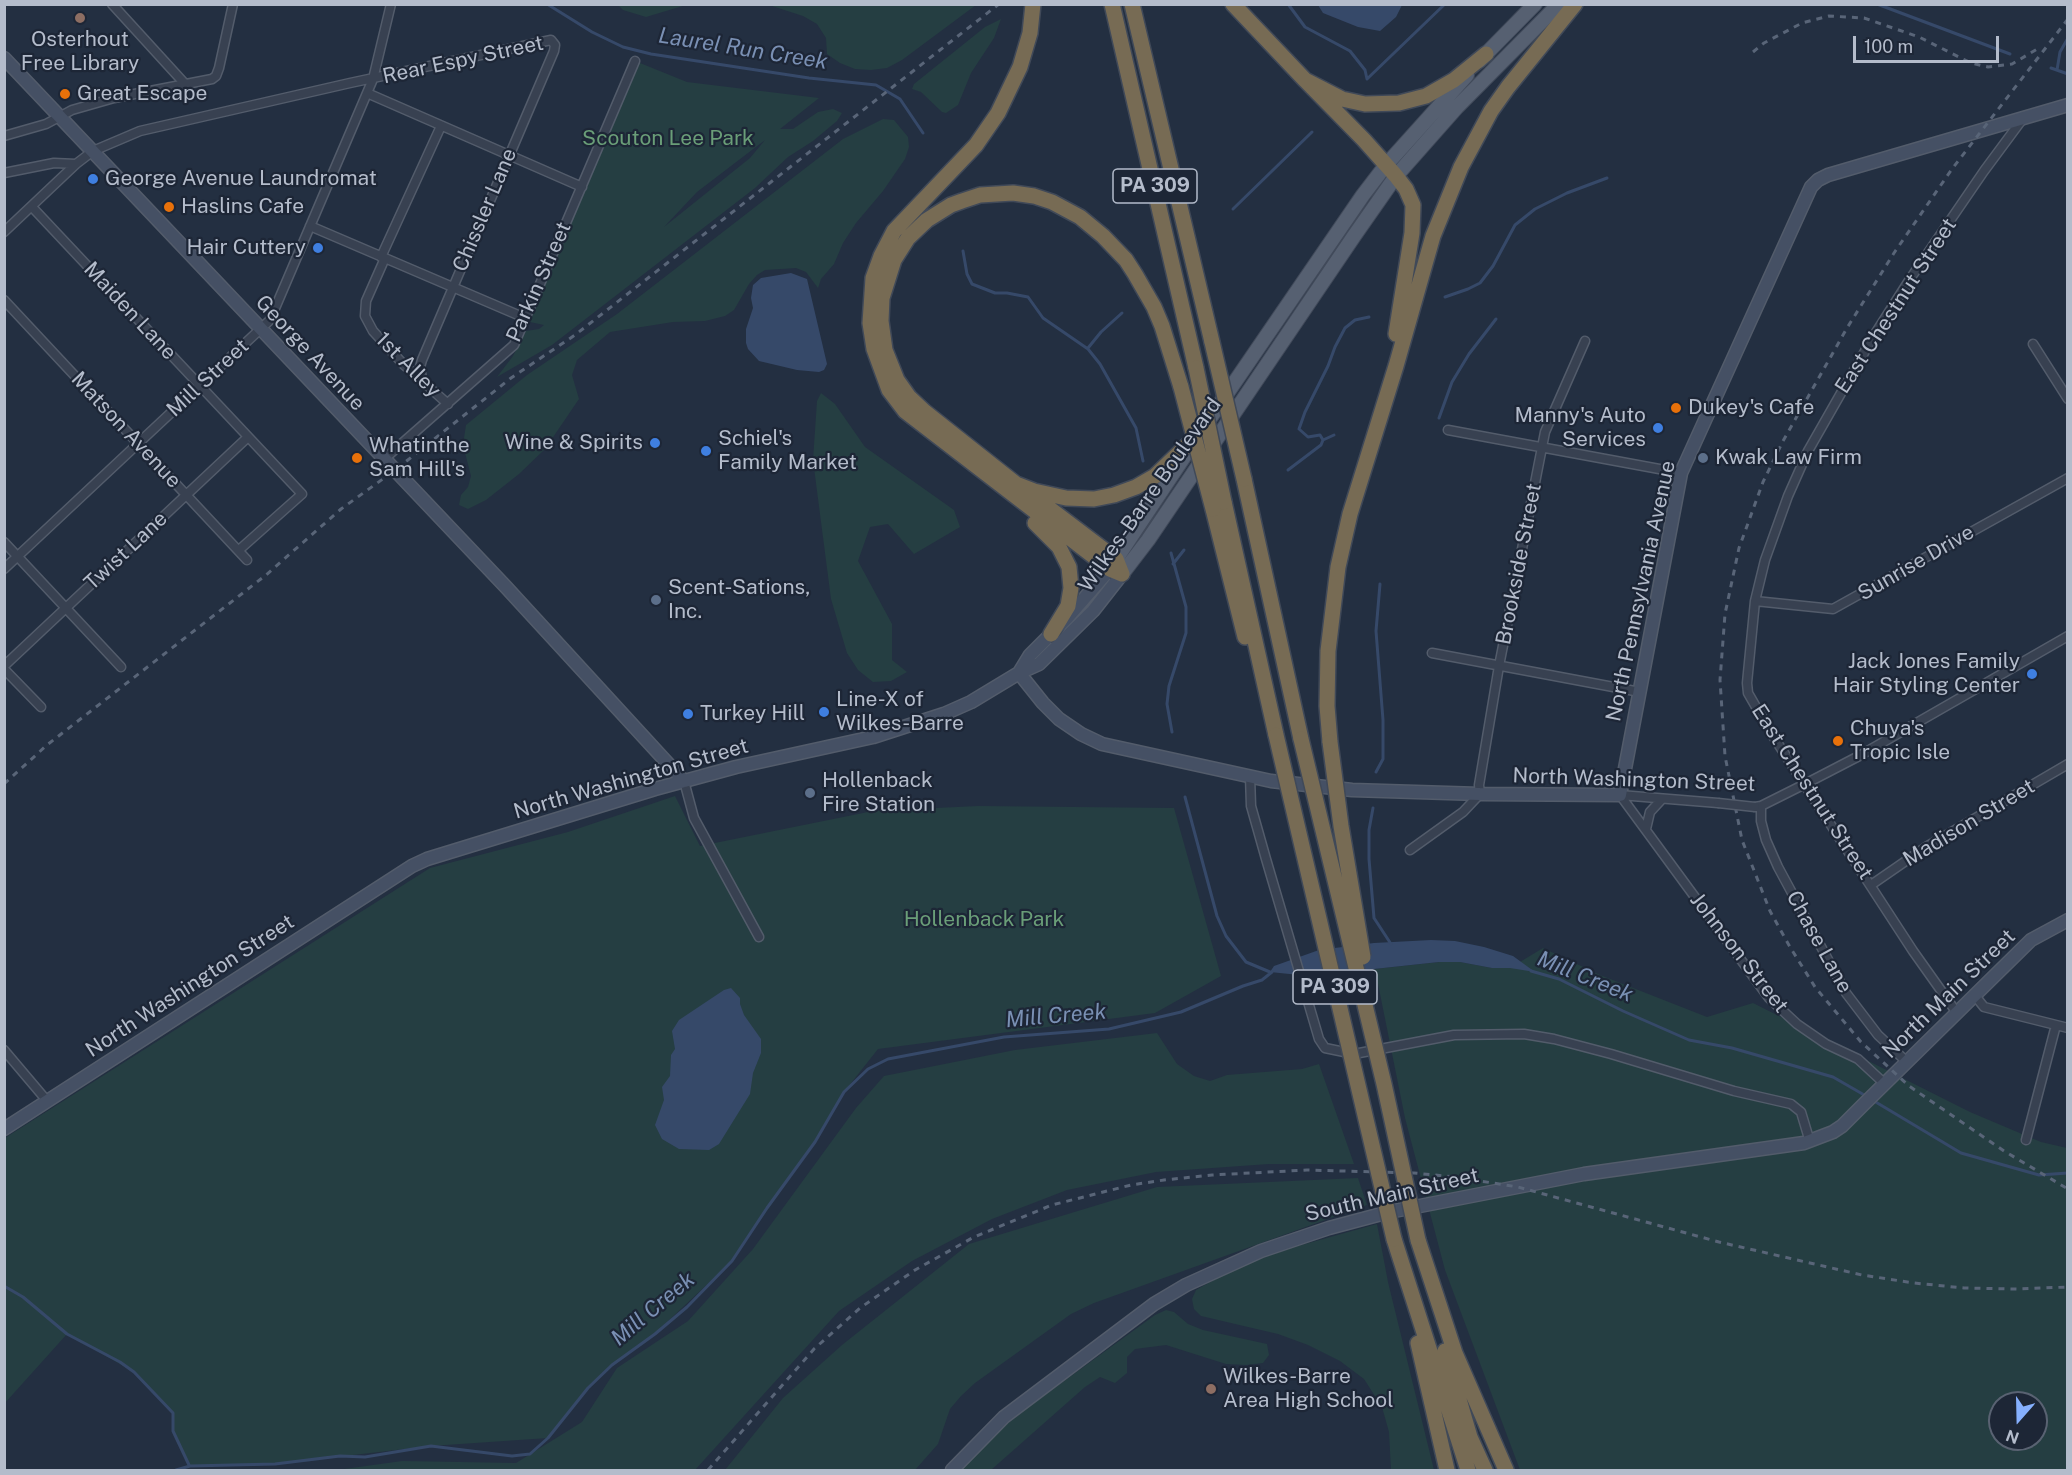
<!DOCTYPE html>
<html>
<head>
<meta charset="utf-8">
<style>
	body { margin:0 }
	#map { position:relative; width:2072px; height:1475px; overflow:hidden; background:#232f41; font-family:"Public Sans",sans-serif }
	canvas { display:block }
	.frame { position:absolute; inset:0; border:6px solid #b4bccb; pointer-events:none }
	.north { position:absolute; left:1988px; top:1391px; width:60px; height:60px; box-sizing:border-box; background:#1d2636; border:2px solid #596272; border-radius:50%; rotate:200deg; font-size:16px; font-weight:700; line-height:24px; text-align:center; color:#b4bccb }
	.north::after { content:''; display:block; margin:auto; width:21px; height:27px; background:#86b0fe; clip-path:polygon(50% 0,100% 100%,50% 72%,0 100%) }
	.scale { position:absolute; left:1853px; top:36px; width:146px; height:27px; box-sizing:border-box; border:3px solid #b4bccb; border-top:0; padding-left:8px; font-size:18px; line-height:21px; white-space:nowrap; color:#b4bccb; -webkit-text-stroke:4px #1d2636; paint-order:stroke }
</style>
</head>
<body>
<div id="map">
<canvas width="2072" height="1475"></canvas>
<div class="frame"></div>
<div class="north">N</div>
<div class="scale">100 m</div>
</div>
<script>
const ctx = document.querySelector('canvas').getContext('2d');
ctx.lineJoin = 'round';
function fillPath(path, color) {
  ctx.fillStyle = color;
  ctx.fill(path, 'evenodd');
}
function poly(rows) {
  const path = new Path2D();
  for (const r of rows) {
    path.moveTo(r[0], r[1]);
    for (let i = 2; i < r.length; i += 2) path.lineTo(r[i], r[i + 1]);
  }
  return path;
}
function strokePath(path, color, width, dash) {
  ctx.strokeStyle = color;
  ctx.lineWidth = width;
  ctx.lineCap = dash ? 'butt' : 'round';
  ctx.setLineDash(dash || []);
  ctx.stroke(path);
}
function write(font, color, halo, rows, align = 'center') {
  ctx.font = font + ' "Public Sans",sans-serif';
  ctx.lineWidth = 4.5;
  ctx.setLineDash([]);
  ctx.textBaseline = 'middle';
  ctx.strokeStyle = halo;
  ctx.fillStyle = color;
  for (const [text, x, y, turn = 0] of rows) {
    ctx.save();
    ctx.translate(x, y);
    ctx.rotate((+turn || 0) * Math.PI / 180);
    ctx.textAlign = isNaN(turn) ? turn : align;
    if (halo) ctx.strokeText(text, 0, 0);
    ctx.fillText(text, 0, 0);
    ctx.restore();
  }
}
const green = poly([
	[618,5,686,5,646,17,623,10],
	[755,5,976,5,902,60,887,68,871,70,855,69,840,63,827,54,826,38,817,24,803,16,772,6],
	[1001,19,994,38,971,73,958,105,946,113,942,112,921,92,912,89,914,84,985,27],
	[635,61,687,82,819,98,780,129,793,129,818,112,833,109,842,113,837,121,813,141,788,157,755,188,552,345,497,377,513,356,526,331,539,329,544,325,530,322],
	[765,140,750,158,664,227,697,192],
	[883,119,894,120,908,137,909,147,905,159,883,191,856,223,843,243,834,264,821,279,818,288,806,272,796,268,765,270,757,275,749,284,734,310,725,316,705,321,673,322,610,332,577,360,572,375,579,399,545,449,519,474,486,500,468,509,459,505,461,495,468,487,471,476,463,445,466,425,527,375,617,314,843,139],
	[821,393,835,404,865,447,954,510,960,527,914,554,888,524,870,527,858,561,892,624,892,660,907,672,891,681,873,682,858,670,847,653,831,599,813,460,817,401],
	[675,796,700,846,873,811,978,806,1174,808,1221,976,1155,1013,878,1049,844,1092,815,1142,732,1261,650,1338,612,1365,588,1388,548,1438,431,1446,275,1464,190,1466,173,1431,173,1413,134,1372,67,1334,5,1403,5,1138,430,868,568,832],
	[1543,948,1600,975,1707,1017,1753,1003,1970,1112,2041,1142,2067,1148,2067,1470,1520,1470,1445,1270,1405,1118,1375,969,1439,962,1460,962,1492,968,1510,968],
	[2000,1403,2036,1403,2036,1439,2000,1439],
	[1157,1033,1177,1064,1194,1076,1210,1081,1227,1075,1302,1069,1319,1064,1354,1164,1269,1164,1156,1172,1067,1190,992,1219,912,1261,839,1311,695,1470,337,1470,402,1461,516,1463,582,1422,617,1368,688,1321,753,1249,856,1108,884,1076,1015,1050],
	[1358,1178,1367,1205,1094,1303,1071,1314,975,1383,961,1396,950,1409,938,1444,915,1470,725,1470,783,1398,842,1345,969,1244,1157,1187],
	[1377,1224,1388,1282,1434,1470,1391,1470,1389,1432,1382,1407,1364,1379,1340,1361,1308,1345,1278,1334,1201,1316,1194,1309,1192,1299,1196,1290,1235,1268,1291,1248],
	[1166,1310,1174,1312,1188,1324,1203,1330,1267,1344,1269,1355,1263,1363,1246,1365,1226,1364,1166,1345,1135,1349,1127,1357,1127,1373,1115,1383,1100,1377,1085,1387,991,1470,961,1470,998,1431,1038,1400,1155,1315]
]);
const water = poly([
	[1318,5,1402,5,1396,17,1380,31,1358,27,1323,13],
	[791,273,807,279,827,364,824,370,819,372,797,370,759,361,748,349,746,343,746,329,753,308,751,298,753,285,761,278],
	[1431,940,1455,941,1484,947,1513,956,1535,972,1510,968,1492,968,1460,962,1439,962,1309,976,1270,972,1274,966,1319,950,1374,943],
	[731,988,740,998,740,1004,744,1015,761,1039,761,1053,753,1073,750,1094,719,1144,709,1150,679,1149,662,1139,655,1125,664,1100,662,1087,670,1076,671,1055,675,1049,672,1031,679,1020,724,990]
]);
const stream = poly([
	[547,4,592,32,623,47,651,54,809,78,876,85,900,99,923,133],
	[1288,4,1305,27,1350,51,1365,70,1367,79],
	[1877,4,2010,54],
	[2051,68,2068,74],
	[2057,70,2060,52,2068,38],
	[1367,79,1445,4],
	[1233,209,1312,132],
	[963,251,967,274,972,284,995,293,1007,293,1028,297,1043,318,1088,349,1100,364,1136,428,1143,461],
	[1445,297,1468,289,1480,283,1493,266,1515,225,1535,209,1567,193,1607,178],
	[1088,348,1101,332,1122,313],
	[1439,418,1452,382,1469,354,1496,319],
	[1323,440,1334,435],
	[1288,470,1321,445,1323,440,1320,435,1308,437,1299,429,1305,412,1328,366,1335,347,1345,328,1355,320,1369,317],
	[1171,553,1186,607,1186,633,1169,686,1167,704,1172,732],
	[1173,564,1184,550],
	[1376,772,1383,759,1383,720,1376,631,1380,584],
	[1185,797,1217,916,1226,936,1246,962,1270,972],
	[1373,808,1369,830,1369,859,1374,918,1391,944],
	[1531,971,1559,979,1623,1011,1689,1040,1732,1048,1833,1077,1866,1096],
	[1874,1101,1961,1153,2039,1175,2068,1173],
	[4,1286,23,1297,67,1334,120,1362,134,1372,173,1413,173,1431,189,1465],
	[176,1470,190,1466,275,1464,340,1456,365,1457,431,1446,512,1456,530,1454,548,1438,588,1388,612,1365,655,1334,687,1307,732,1261,767,1208,815,1142,844,1092,868,1069,888,1059,1004,1037,1109,1029,1181,1012,1243,986,1262,980,1272,972]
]);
const street = poly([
	[112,4,186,85],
	[367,93,582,187],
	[4,136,46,124,72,110,114,98,212,79,216,76,219,68,233,4],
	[4,173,54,163,76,164],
	[32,207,302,494,239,550],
	[310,226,525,318],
	[4,232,76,164,93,151,140,131,350,83,551,40,555,45,554,51,422,360,420,367,422,379],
	[381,257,441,126],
	[385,258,366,301,365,316,373,331,383,342,404,365,448,404],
	[4,300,247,560],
	[2033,344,2068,399],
	[1448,430,1681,473],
	[383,460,514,345,635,61],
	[4,542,121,667],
	[4,569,270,320,373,79,391,4],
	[1755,601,1833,609,2068,478],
	[1432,653,1640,692],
	[4,666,248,437],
	[4,669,41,707],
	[1250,776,1251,806,1266,859,1319,1039,1325,1048,1354,1054,1454,1035,1524,1034,1554,1039,1611,1054,1734,1091,1791,1104,1801,1112,1810,1142],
	[684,781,694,818,759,937],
	[1620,795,1769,998,1797,1024,1826,1044,1858,1059,1885,1084],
	[1620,795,1718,803],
	[1761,806,1761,821,1766,840,1778,867,1846,993,1878,1035,1907,1062],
	[1755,807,1761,806,1805,784,1859,756,2068,636],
	[1646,829,1650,812,1662,799],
	[1410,850,1463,812,1480,794,1479,785,1499,666,1545,432,1585,341],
	[1871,885,1926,847,2068,764],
	[1976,997,1984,1007,2068,1028],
	[1957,1013,1913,951,1771,733,1748,693,1747,683,1755,601,1765,560,1788,496,1808,451,1873,337,1910,279,1984,171,2024,117],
	[4,1050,48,1102],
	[2026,1140,2056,1025]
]);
const secondary = poly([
	[4,58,505,586,684,781],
	[1019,673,1043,703,1059,719,1081,734,1102,744,1271,781,1352,790,1480,794,1620,795,1681,473,1811,187,1818,180,1828,175,2068,105],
	[1019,673,1030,655,1067,618,1110,569],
	[4,1129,412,866,427,859,655,789,736,767,873,737,944,714,971,702,1019,673,1039,664,1093,611,1122,574],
	[952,1470,1004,1417,1154,1304,1186,1285,1261,1251,1329,1228,1389,1212,1584,1174,1804,1143,1833,1132,1842,1126,1864,1104,2031,940,2068,920]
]);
const primary = poly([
	[1479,61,1535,4],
	[1204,427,1363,195,1386,165,1467,75],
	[1111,567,1190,448],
	[1122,574,1148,540,1354,236,1396,176,1457,107,1559,4]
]);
const highway = poly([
	[1033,4,1030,33,1020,67,998,113,976,145,894,231,881,256,873,278,870,323,874,349,889,390,905,411,1101,562,1110,569,1122,574],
	[1112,4,1196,368],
	[1132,4,1212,342],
	[1233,4,1305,80,1342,99,1365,104,1399,103,1426,96,1454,80,1486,54],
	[1305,80,1364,140,1396,176,1406,189,1413,205,1412,233,1396,334],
	[1181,387,1162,326,1154,307,1135,274,1126,260,1103,236,1080,217,1052,202,1034,196,1013,193,980,195,962,201,951,205,927,220,908,238,894,260,882,298,881,321,885,350,897,380,909,397,925,412,1016,484,1034,491,1066,498,1094,499,1114,495,1136,487,1155,476,1200,433],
	[1244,479,1301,739],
	[1029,493,1116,559,1122,574],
	[1224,502,1276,735],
	[1213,509,1245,637],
	[1035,523,1059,547,1069,567,1071,588,1068,606,1051,634],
	[1330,742,1327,706,1328,651,1338,567,1350,514,1396,366,1433,236,1461,167,1491,111,1508,87,1575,4],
	[1394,1239,1468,1470],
	[1418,1240,1455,1353,1506,1470],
	[1418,1343,1447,1470],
	[1445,1351,1470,1437,1485,1470]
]);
const rail = poly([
	[2068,19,1952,169,1894,253,1847,328,1783,441,1763,482,1739,548,1725,614,1720,680,1725,756,1742,840,1770,911,1790,947,1815,987,1861,1042,1909,1086,2004,1151,2068,1189],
	[1753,52,1764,43,1802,23,1829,16,1864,18,1919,37,1971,63,1988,67,2012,64,2039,48],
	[4,784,47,745,266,575,341,509,394,471,511,378,575,335,999,4],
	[708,1470,814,1349,860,1308,915,1270,974,1237,1052,1205,1131,1185,1164,1180,1212,1175,1307,1170,1414,1173,1455,1177,1518,1187,1719,1242,1862,1275,1914,1283,1964,1288,2017,1289,2068,1287]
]);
const streetBridge = poly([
	[1718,803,1755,807]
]);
const highwayBridge = poly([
	[1212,342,1244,479],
	[1196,368,1224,502],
	[1181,387,1213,509],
	[1276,735,1394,1239],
	[1301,739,1384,1084,1418,1240],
	[1330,742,1341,826,1363,957]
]);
const markers = [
	[80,18,6,"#8d6e63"],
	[65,94,6,"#e8710a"],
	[93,179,6,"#3f7fe0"],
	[169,207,6,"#e8710a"],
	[318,248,6,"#3f7fe0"],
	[1676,408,6,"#e8710a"],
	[1658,428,6,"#3f7fe0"],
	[655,443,6,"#3f7fe0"],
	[706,451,6,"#3f7fe0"],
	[357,458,6,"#e8710a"],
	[1703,458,6,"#5c6f8a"],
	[656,600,6,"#5c6f8a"],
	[2032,674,6,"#3f7fe0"],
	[824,712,6,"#3f7fe0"],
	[688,714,6,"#3f7fe0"],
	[1838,741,6,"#e8710a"],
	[810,793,6,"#5c6f8a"],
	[1211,1389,6,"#8d6e63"]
];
const shields = [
	[1155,186,84],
	[1335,987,84]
];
const shieldNames = [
	["PA 309",1155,186],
	["PA 309",1335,987]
];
const poiNames = [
	["Osterhout",80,40,"center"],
	["Free Library",80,64,"center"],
	["Great Escape",77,94],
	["George Avenue Laundromat",105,179],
	["Haslins Cafe",181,207],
	["Hair Cuttery",306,248,"right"],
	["Dukey's Cafe",1688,408],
	["Manny's Auto",1646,416,"right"],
	["Services",1646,440,"right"],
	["Schiel's",718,439],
	["Family Market",718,463],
	["Wine & Spirits",643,443,"right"],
	["Whatinthe",369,446],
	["Sam Hill's",369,470],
	["Kwak Law Firm",1715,458],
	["Scent-Sations,",668,588],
	["Inc.",668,612],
	["Jack Jones Family",2020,662,"right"],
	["Hair Styling Center",2020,686,"right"],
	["Line-X of",836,700],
	["Wilkes-Barre",836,724],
	["Turkey Hill",700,714],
	["Chuya's",1850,729],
	["Tropic Isle",1850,753],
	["Hollenback",822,781],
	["Fire Station",822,805],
	["Wilkes-Barre",1223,1377],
	["Area High School",1223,1401]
];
const streetNames = [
	["Rear Espy Street",463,60,-12],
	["Chissler Lane",485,210,-67],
	["Parkin Street",539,282,-66],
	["East Chestnut Street",1896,306,-57],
	["Maiden Lane",130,311,47],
	["George Avenue",310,353,47],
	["1st Alley",408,365,45],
	["Mill Street",208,378,-43],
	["Matson Avenue",126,430,47],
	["Wilkes-Barre Boulevard",1150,495,-55],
	["Twist Lane",126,551,-43],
	["Sunrise Drive",1916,563,-30],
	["Brookside Street",1519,564,-79],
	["North Pennsylvania Avenue",1641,591,-78],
	["North Washington Street",631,779,-16],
	["North Washington Street",1634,780,2],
	["East Chestnut Street",1812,792,57],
	["Madison Street",1969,823,-31],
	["Chase Lane",1819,942,61],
	["Johnson Street",1739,953,52],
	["North Washington Street",190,986,-33],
	["North Main Street",1949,994,-44],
	["South Main Street",1392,1195,-13]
];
const parkNames = [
	["Scouton Lee Park",668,139],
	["Hollenback Park",984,920]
];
const waterNames = [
	["Laurel Run Creek",743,49,9],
	["Mill Creek",1585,977,22],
	["Mill Creek",1056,1016,-5],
	["Mill Creek",653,1309,-40]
];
fillPath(green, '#253e42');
fillPath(water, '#364969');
strokePath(stream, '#364969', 3);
strokePath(street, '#535c6b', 11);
strokePath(secondary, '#535c6b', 15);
strokePath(primary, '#414a5a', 16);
strokePath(highway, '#404958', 18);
strokePath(street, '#384151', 8);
strokePath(secondary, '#455064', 12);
strokePath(primary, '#566071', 14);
strokePath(highway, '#776b54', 15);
strokePath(rail, '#596578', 3, [6, 6]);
strokePath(streetBridge, '#535c6b', 11, []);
strokePath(highwayBridge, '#404958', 18, []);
strokePath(streetBridge, '#384151', 8);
strokePath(highwayBridge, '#776b54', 15);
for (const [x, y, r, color] of markers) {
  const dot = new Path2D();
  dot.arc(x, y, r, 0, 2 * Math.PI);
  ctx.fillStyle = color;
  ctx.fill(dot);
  strokePath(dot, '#1d2636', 2);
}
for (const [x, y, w] of shields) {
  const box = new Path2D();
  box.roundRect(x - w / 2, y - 17, w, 34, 4.5);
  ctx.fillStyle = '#1d2636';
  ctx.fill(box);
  strokePath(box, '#b4bccb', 1.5);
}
write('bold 20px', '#b4bccb', null, shieldNames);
write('21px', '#b4bccb', '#1d2636', poiNames, 'left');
write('21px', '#b4bccb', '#1d2636', streetNames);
write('21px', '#6a9e78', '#1d2636', parkNames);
write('italic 22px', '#7a90b4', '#1d2636', waterNames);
</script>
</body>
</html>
